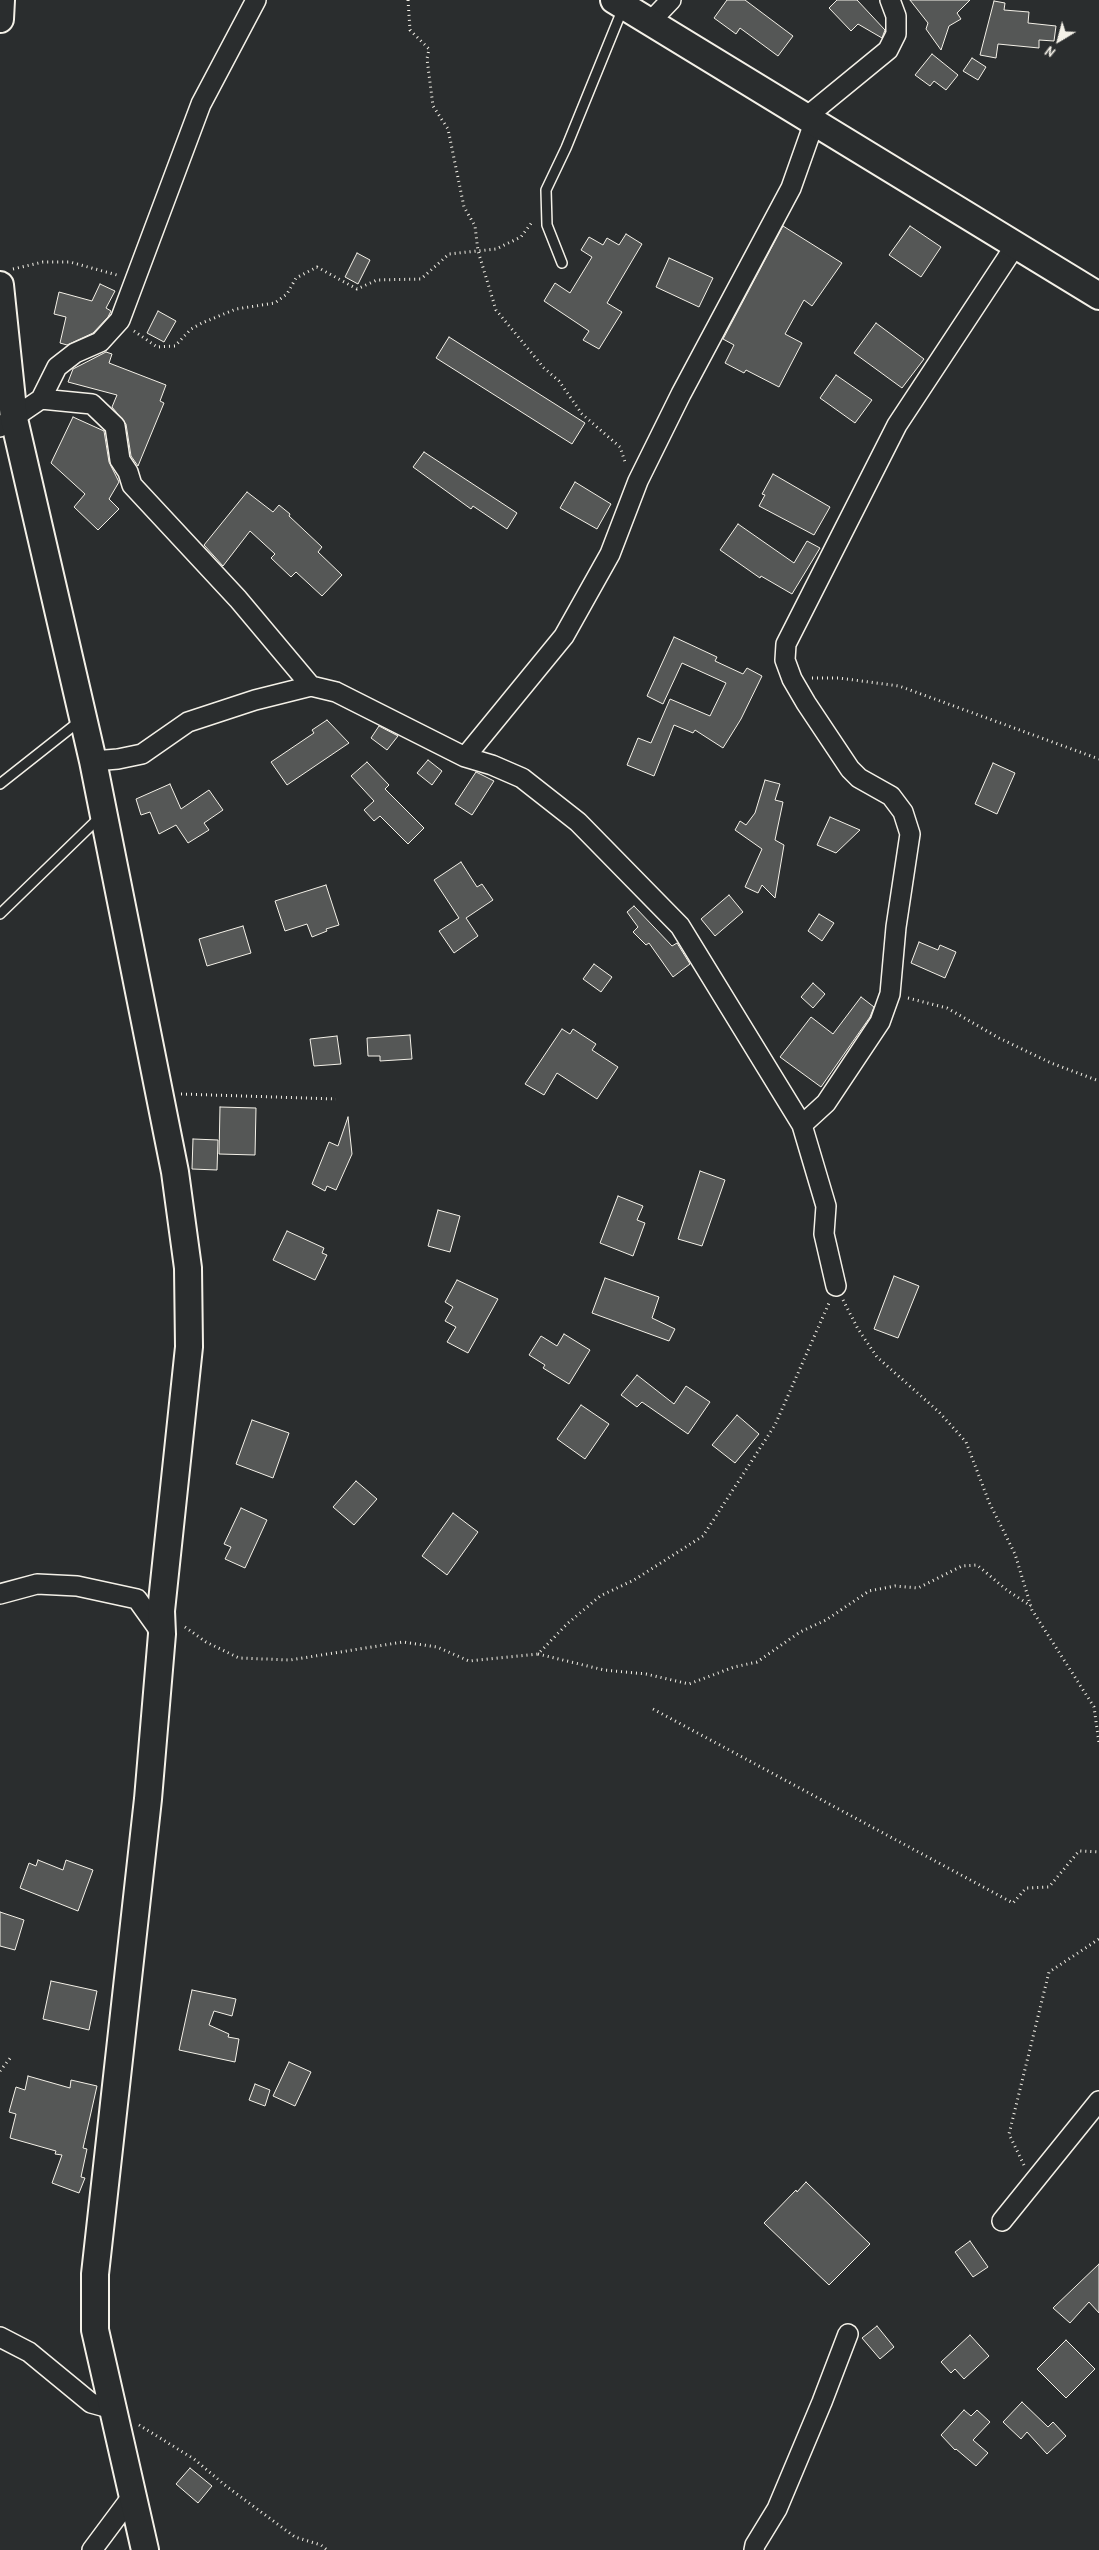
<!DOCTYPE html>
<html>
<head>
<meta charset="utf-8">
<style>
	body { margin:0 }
	#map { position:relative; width:1099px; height:2550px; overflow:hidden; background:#2a2d2e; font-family:"Patrick Hand",sans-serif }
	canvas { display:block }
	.north { position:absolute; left:1034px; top:15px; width:50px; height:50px; -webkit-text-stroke:4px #2a2d2e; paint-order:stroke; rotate:217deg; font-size:14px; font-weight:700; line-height:20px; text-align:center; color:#f4f1e8 }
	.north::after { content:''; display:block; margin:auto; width:18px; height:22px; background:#f4f1e8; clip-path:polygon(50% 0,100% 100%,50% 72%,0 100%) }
</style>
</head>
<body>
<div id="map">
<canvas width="1099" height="2550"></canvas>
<div class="north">N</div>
</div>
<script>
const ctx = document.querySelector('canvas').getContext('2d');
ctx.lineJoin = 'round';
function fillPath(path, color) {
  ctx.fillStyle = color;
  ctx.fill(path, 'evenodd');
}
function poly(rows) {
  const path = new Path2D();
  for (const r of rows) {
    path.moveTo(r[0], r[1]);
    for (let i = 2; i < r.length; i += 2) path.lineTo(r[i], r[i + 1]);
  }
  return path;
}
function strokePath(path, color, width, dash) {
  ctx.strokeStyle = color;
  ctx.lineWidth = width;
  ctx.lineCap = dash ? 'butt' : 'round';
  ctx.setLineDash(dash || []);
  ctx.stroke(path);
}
const building = poly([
	[727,0,745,0,793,36,778,56,740,28,736,34,714,18,727,0],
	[837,0,857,0,885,30,882,38,858,24,851,31,829,8,837,0],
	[910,0,970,0,957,13,961,19,949,26,941,50,926,29,928,23,910,0],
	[994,1,1005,3,1004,10,1029,12,1028,23,1056,26,1054,41,1039,40,1039,48,998,44,996,58,980,55,994,1],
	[932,54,958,75,946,90,934,81,930,86,915,75,932,54],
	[972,58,986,67,978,80,963,71,972,58],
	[783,226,842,263,812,306,804,300,785,334,802,343,779,387,746,370,744,373,725,363,734,345,723,339,783,226],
	[910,226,941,247,921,277,889,255,910,226],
	[626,234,642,244,607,303,622,312,599,349,583,340,589,331,544,301,555,283,570,293,592,257,581,250,589,237,603,245,607,238,619,245,626,234],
	[357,253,370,260,358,284,345,277,357,253],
	[669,258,713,278,699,307,656,287,669,258],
	[100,284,115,291,106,308,111,311,108,317,93,333,67,345,60,343,66,317,54,314,59,292,92,301,100,284],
	[158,311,176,321,164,342,147,333,158,311],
	[876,323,924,359,902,388,854,353,876,323],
	[449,337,585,423,572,444,436,358,449,337],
	[106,352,112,354,109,363,166,385,160,401,164,403,138,466,131,456,126,424,112,407,117,395,68,382,73,369,106,352],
	[836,375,872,400,855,423,820,398,836,375],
	[73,417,104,431,109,462,119,482,109,499,119,509,98,530,74,507,85,494,51,463,73,417],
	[424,452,517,513,507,529,473,506,471,509,413,467,424,452],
	[773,474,830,507,814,535,759,506,765,495,762,494,773,474],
	[575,482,611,504,597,529,560,508,575,482],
	[247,492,273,512,279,505,290,514,289,516,322,547,318,552,342,575,322,596,296,572,291,577,271,558,275,554,250,531,223,566,204,545,247,492],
	[738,524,794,563,807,541,820,548,792,594,761,576,760,578,720,550,738,524],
	[674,637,717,657,715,661,743,674,747,668,762,676,741,719,723,748,695,730,693,733,674,725,654,776,627,765,638,738,651,743,670,699,710,716,726,683,682,663,663,704,647,696,674,637],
	[327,720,349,743,287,785,271,762,314,733,312,730,327,720],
	[379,726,398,736,387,750,371,738,379,726],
	[428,760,442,771,432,785,417,773,428,760],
	[367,762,389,785,385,789,424,828,408,844,380,816,374,821,364,810,374,801,351,776,367,762],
	[993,763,1015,773,997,814,975,804,993,763],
	[476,772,494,781,472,815,455,804,476,772],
	[765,780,780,784,775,800,783,802,775,840,784,845,775,898,762,885,758,893,745,887,762,849,735,830,740,821,746,825,755,813,765,780],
	[170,784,181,809,209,790,223,810,204,823,209,830,188,843,176,825,159,834,150,812,141,815,136,799,170,784],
	[830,817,860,830,836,853,817,845,830,817],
	[461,862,477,887,482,884,493,900,466,918,478,936,454,953,439,931,459,918,434,880,461,862],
	[326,885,339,925,326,929,327,931,312,937,307,924,285,931,275,901,326,885],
	[729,895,743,912,715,936,701,919,729,895],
	[634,906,672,946,677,943,690,964,673,977,649,943,646,945,633,932,638,927,627,912,634,906],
	[819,914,834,923,822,941,808,931,819,914],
	[243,926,251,953,207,966,199,939,243,926],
	[919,942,938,950,940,945,956,952,945,978,911,963,919,942],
	[594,964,612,977,601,992,583,979,594,964],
	[813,983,825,994,813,1008,801,997,813,983],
	[861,997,874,1007,870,1017,821,1087,780,1057,811,1017,833,1034,861,997],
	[562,1029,570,1034,573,1029,596,1044,592,1050,618,1067,597,1099,557,1073,544,1095,525,1084,562,1029],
	[410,1035,412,1059,380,1061,380,1056,368,1056,367,1038,410,1035],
	[337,1036,341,1064,314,1066,310,1039,337,1036],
	[220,1107,256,1108,255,1155,219,1154,220,1107],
	[348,1117,352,1154,336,1190,327,1186,325,1191,312,1184,329,1142,338,1146,348,1117],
	[193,1139,218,1140,217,1170,192,1169,193,1139],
	[700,1171,725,1180,702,1246,678,1239,700,1171],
	[618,1196,643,1206,637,1220,645,1223,633,1256,600,1243,618,1196],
	[438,1210,460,1216,450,1252,428,1246,438,1210],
	[287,1231,324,1248,322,1253,327,1255,315,1280,273,1260,287,1231],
	[894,1276,919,1286,898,1338,874,1329,894,1276],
	[605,1278,659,1297,652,1318,675,1329,669,1341,592,1313,605,1278],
	[457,1280,498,1299,468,1353,447,1342,456,1327,445,1321,453,1307,445,1302,457,1280],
	[564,1334,590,1350,569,1384,543,1368,545,1365,529,1355,541,1336,557,1346,564,1334],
	[637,1375,674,1404,686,1386,710,1402,688,1434,642,1402,637,1407,621,1395,637,1375],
	[581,1405,609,1424,585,1459,557,1439,581,1405],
	[737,1415,759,1434,735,1463,712,1445,737,1415],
	[252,1420,289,1433,273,1478,236,1464,252,1420],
	[356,1481,377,1499,354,1525,333,1507,356,1481],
	[241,1508,267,1520,245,1568,225,1559,231,1547,224,1544,241,1508],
	[453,1513,478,1532,447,1575,422,1556,453,1513],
	[38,1860,63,1870,66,1860,93,1870,78,1911,20,1888,29,1863,36,1866,38,1860],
	[0,1912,24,1920,15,1950,0,1946,0,1912],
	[51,1981,97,1991,89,2030,43,2019,51,1981],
	[192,1990,236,1999,232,2016,214,2011,209,2025,229,2034,228,2037,239,2039,235,2062,179,2050,192,1990],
	[289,2062,311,2072,295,2106,273,2096,289,2062],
	[28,2076,70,2088,71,2080,97,2086,83,2148,87,2149,81,2177,85,2178,79,2193,52,2183,62,2155,55,2154,56,2151,10,2138,16,2114,9,2112,16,2087,25,2090,28,2076],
	[255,2084,270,2090,265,2106,249,2100,255,2084],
	[806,2182,870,2244,829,2285,764,2223,796,2190,797,2192,806,2182],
	[970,2241,988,2267,973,2277,955,2252,970,2241],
	[1099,2264,1099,2313,1089,2302,1070,2323,1053,2308,1099,2264],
	[877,2326,894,2347,880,2359,862,2338,877,2326],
	[970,2335,989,2356,964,2379,955,2369,951,2373,941,2362,970,2335],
	[1066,2340,1095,2369,1066,2398,1037,2369,1066,2340],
	[1022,2402,1048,2427,1053,2422,1066,2436,1047,2454,1027,2432,1021,2439,1003,2422,1022,2402],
	[964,2410,971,2416,977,2410,990,2422,973,2440,988,2453,976,2466,956,2449,955,2450,941,2435,964,2410],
	[190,2468,212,2486,198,2503,176,2484,190,2468]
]);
const path = poly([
	[408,0,410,30,429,49,427,59,433,106,448,129,464,207,475,226,478,251,496,310,544,368,559,381,582,414,620,447,626,465],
	[13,269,43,262,70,262,117,275],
	[134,331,157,347,175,346,191,329,202,323,236,309,275,303,287,294,296,278,317,267,357,289,377,280,421,279,449,254,496,249,521,237,533,221],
	[812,678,839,678,899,686,1099,759],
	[908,998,947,1008,999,1038,1051,1063,1099,1081],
	[181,1094,336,1099],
	[843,1300,858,1329,877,1357,939,1412,966,1442,989,1502,1015,1554,1032,1610,1094,1707,1099,1743],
	[185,1627,206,1642,239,1658,290,1660,403,1642,437,1647,469,1661,538,1654,567,1624,600,1596,634,1580,703,1536,775,1425,829,1303],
	[538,1654,604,1670,646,1674,689,1684,734,1667,757,1662,800,1632,826,1620,869,1591,895,1586,918,1588,962,1566,977,1565,1008,1591,1031,1606],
	[653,1709,1013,1903,1026,1888,1049,1887,1079,1851,1099,1852],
	[0,2071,11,2057],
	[1024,2165,1009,2134,1049,1972,1099,1939],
	[139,2425,194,2459,226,2486,295,2537,321,2545,327,2550]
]);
const lane = poly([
	[562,263,547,225,546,190,566,148,623,8],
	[0,784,81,720],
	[0,914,100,817]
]);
const street = poly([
	[650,22,671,0],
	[805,118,888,50,896,34,896,16,890,0],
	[41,399,57,367,75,353,100,342,120,320,201,104,256,0],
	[0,427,41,399,92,404,115,426,120,460,128,472,132,485,238,599,311,686],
	[465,757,564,636,610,554,638,481,681,394,791,188,814,123],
	[93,761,118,759,142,754,188,722,255,700,311,686,336,692,465,757,492,765,522,778,578,822,680,926,802,1125],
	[836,1286,824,1234,826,1206,802,1125,826,1103,880,1022,890,994,896,927,910,834,903,812,891,796,859,778,850,769,806,703,792,679,785,660,786,644,897,425,1015,246],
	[0,1594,37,1584,77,1586,137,1599,162,1634],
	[1002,2221,1099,2101],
	[0,2337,29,2352,91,2403,113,2409],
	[92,2550,133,2495],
	[754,2550,755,2545,777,2509,822,2402,848,2334]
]);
const secondary = poly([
	[614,0,1099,296],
	[0,19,1,0],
	[0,285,14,419,93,761,175,1172,188,1268,189,1347,161,1611,162,1634,148,1799,95,2274,95,2330,145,2550]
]);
fillPath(building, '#555756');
strokePath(building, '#f4f1e8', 1);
strokePath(lane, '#f4f1e8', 12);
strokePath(street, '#f4f1e8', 22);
strokePath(secondary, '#f4f1e8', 30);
strokePath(path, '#f4f1e8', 3, [1, 4]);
strokePath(lane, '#2a2d2e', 9);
strokePath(street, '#2a2d2e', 19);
strokePath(secondary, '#2a2d2e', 26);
</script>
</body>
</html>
